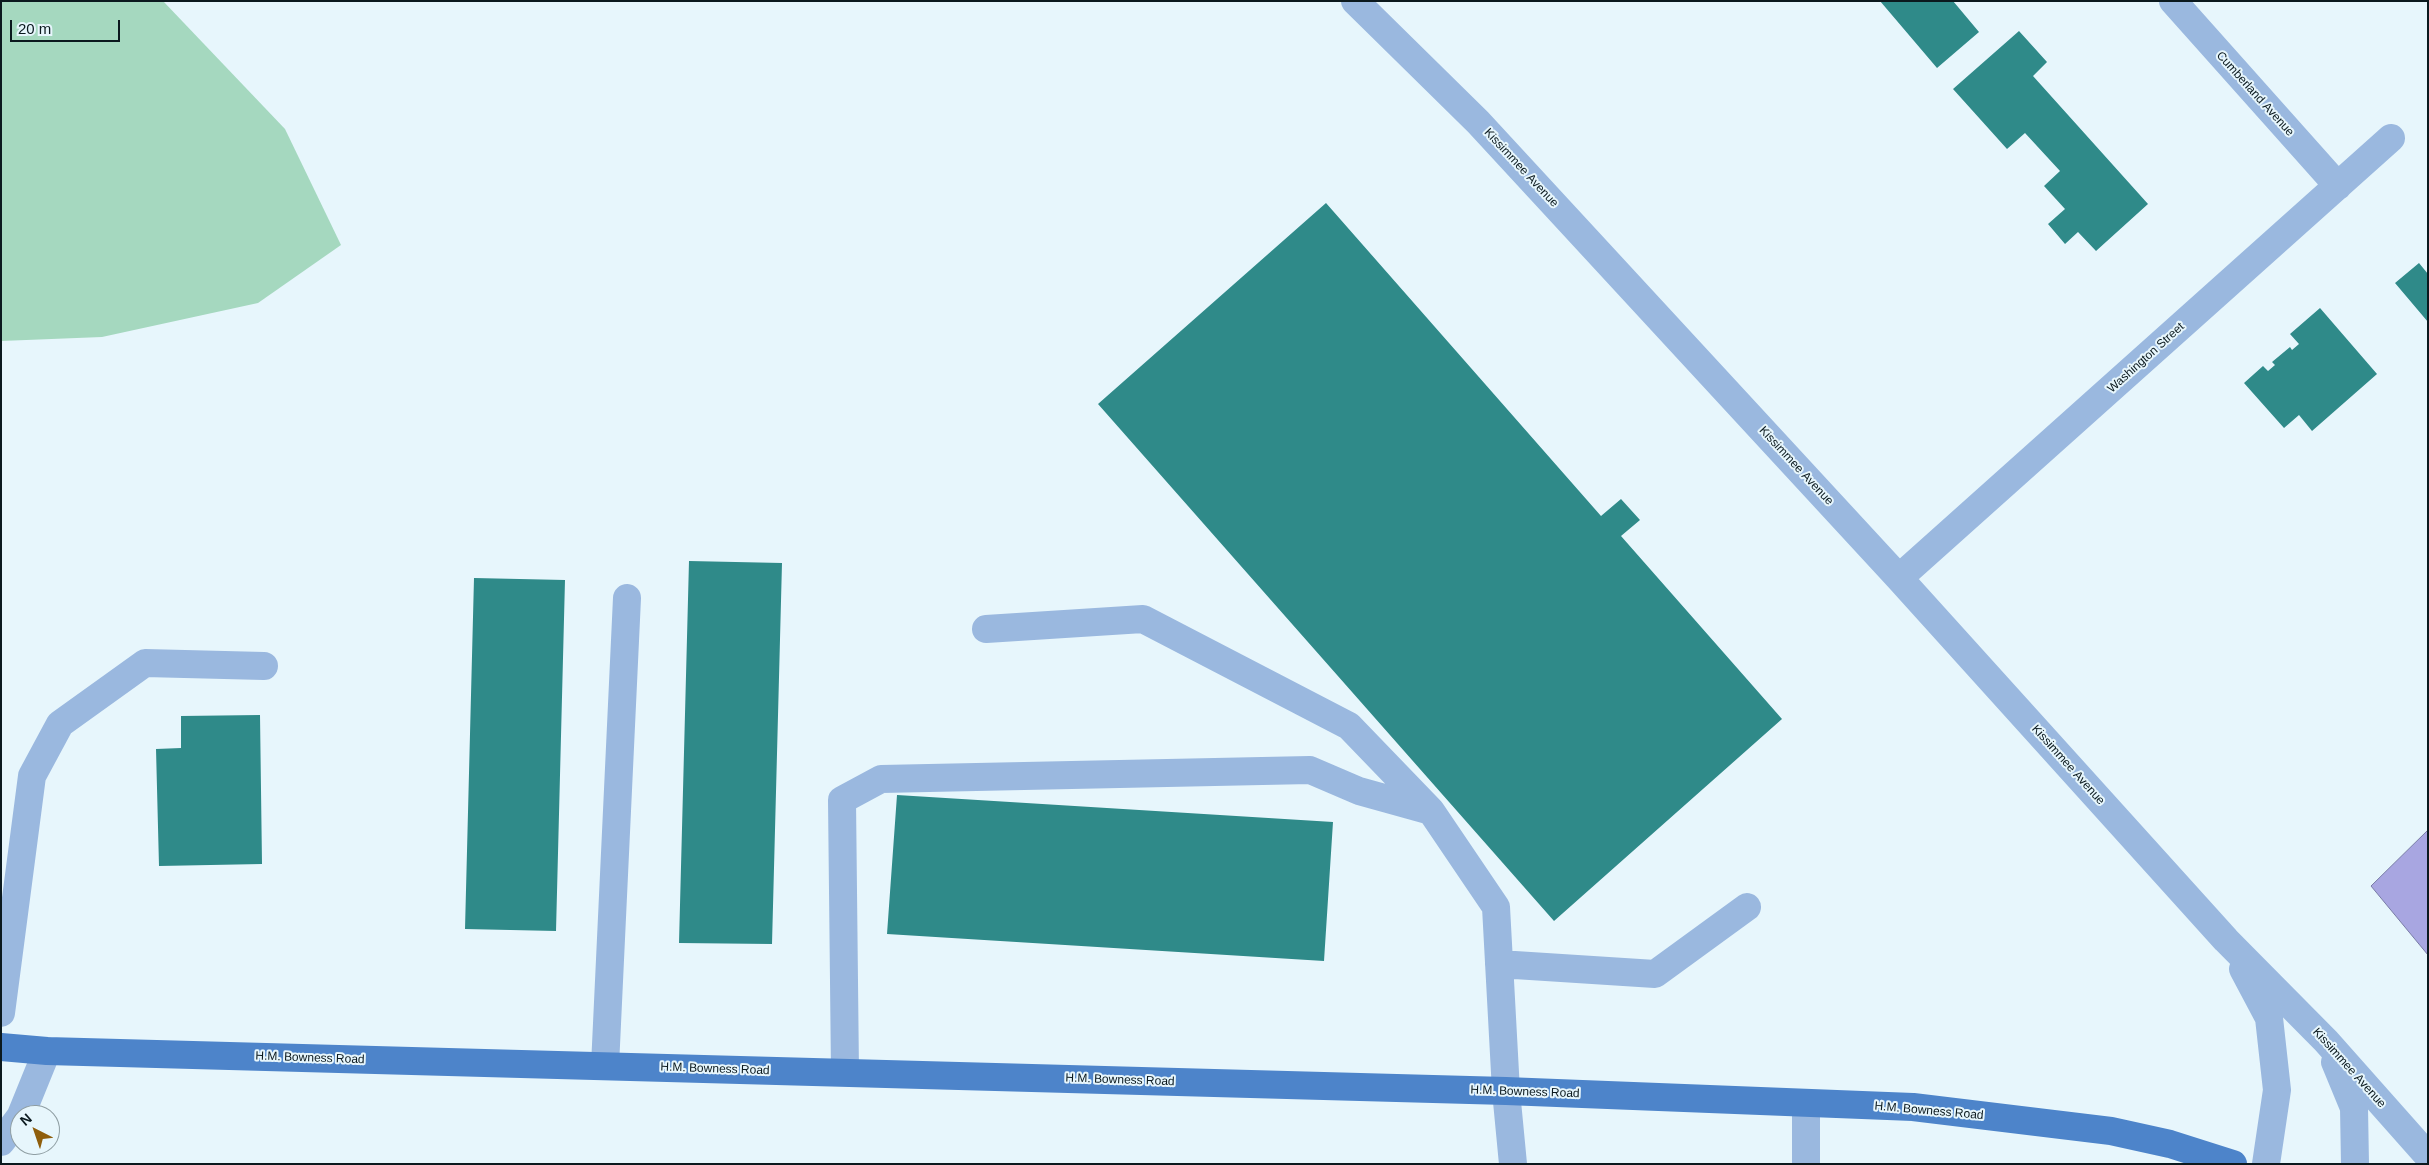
<!DOCTYPE html>
<html>
<head>
<meta charset="utf-8">
<style>
	body { margin:0 }
	#map { position:relative; width:2429px; height:1165px; overflow:hidden; background:#e7f6fc; font-family:Helvetica,sans-serif }
	canvas { display:block }
	.frame { position:absolute; inset:0; border:2px solid #0b191e; pointer-events:none }
	.north { position:absolute; left:10px; top:1105px; width:50px; height:50px; box-sizing:border-box; background:#e7f6fc; border:1px solid #8f9ea3; border-radius:50%; rotate:319deg; font-size:14px; font-weight:700; line-height:20px; text-align:center; color:#0b191e }
	.north::after { content:''; display:block; margin:auto; width:18px; height:22px; background:#8f5e0c; clip-path:polygon(50% 0,100% 100%,50% 72%,0 100%) }
	.scale { position:absolute; left:10px; top:20px; width:110px; height:22px; box-sizing:border-box; border:2px solid #0b191e; border-top:0; padding-left:6px; font-size:15px; line-height:18px; white-space:nowrap; color:#0b191e; -webkit-text-stroke:4px #e7f6fc; paint-order:stroke }
</style>
</head>
<body>
<div id="map">
<canvas width="2429" height="1165"></canvas>
<div class="frame"></div>
<div class="north">N</div>
<div class="scale">20 m</div>
</div>
<script>
const ctx = document.querySelector('canvas').getContext('2d');
ctx.lineJoin = 'round';
function fillPath(path, color) {
  ctx.fillStyle = color;
  ctx.fill(path, 'evenodd');
}
function poly(rows) {
  const path = new Path2D();
  for (const r of rows) {
    path.moveTo(r[0], r[1]);
    for (let i = 2; i < r.length; i += 2) path.lineTo(r[i], r[i + 1]);
  }
  return path;
}
function strokePath(path, color, width, dash) {
  ctx.strokeStyle = color;
  ctx.lineWidth = width;
  ctx.lineCap = dash ? 'butt' : 'round';
  ctx.setLineDash(dash || []);
  ctx.stroke(path);
}
function write(font, color, halo, rows, align = 'center') {
  ctx.font = font + ' Helvetica,sans-serif';
  ctx.lineWidth = 4;
  ctx.setLineDash([]);
  ctx.textBaseline = 'middle';
  ctx.strokeStyle = halo;
  ctx.fillStyle = color;
  for (const [text, x, y, turn = 0] of rows) {
    ctx.save();
    ctx.translate(x, y);
    ctx.rotate((+turn || 0) * Math.PI / 180);
    ctx.textAlign = isNaN(turn) ? turn : align;
    if (halo) ctx.strokeText(text, 0, 0);
    ctx.fillText(text, 0, 0);
    ctx.restore();
  }
}
const green = poly([
	[1,1,163,1,285,129,341,245,258,303,102,337,1,341]
]);
const water = poly([
	[2428,830,2428,955,2371,886,2428,830]
]);
const building = poly([
	[1880,1,1953,1,1979,32,1937,68],
	[2019,31,2047,62,2033,76,2148,204,2096,251,2078,232,2065,244,2048,224,2065,209,2044,186,2060,171,2025,133,2007,149,1953,89],
	[1326,203,1601,516,1621,499,1640,520,1621,536,1782,719,1554,921,1098,404],
	[2419,263,2428,274,2428,322,2395,283],
	[2320,308,2377,374,2312,431,2299,415,2284,428,2244,383,2263,366,2268,371,2275,365,2272,362,2290,347,2292,350,2299,344,2290,334],
	[689,561,782,563,772,944,679,943],
	[474,578,565,580,556,931,465,929],
	[260,715,262,864,159,866,156,749,181,748,181,716],
	[897,795,1333,822,1324,961,887,934]
]);
const minor = poly([
	[1355,1,1478,122,1899,578,2226,940,2326,1041,2428,1156],
	[2173,1,2338,186],
	[1899,578,2391,138],
	[986,629,1143,619,1349,726,1430,810],
	[1499,964,1655,974,1747,907],
	[2243,969,2269,1018,2277,1090,2266,1164],
	[1,1013,32,776,60,724,145,663,264,666],
	[2335,1062,2354,1108,2355,1164],
	[605,1066,627,598],
	[845,1072,842,800,881,779,1310,770,1359,791,1431,811,1496,907,1506,1091,1513,1164],
	[1806,1103,1806,1164],
	[21,1115,47,1051],
	[1,1142,20,1117]
]);
const major = poly([
	[1,1047,47,1051,1506,1091,1913,1107,2111,1131,2170,1144,2233,1164]
]);
const streetNames = [
	["Cumberland Avenue",2255,94,48],
	["Kissimmee Avenue",1521,168,47],
	["Washington Street",2146,358,-42],
	["Kissimmee Avenue",1796,466,47],
	["Kissimmee Avenue",2068,765,48],
	["H.M. Bowness Road",310,1058,2],
	["Kissimmee Avenue",2349,1068,48],
	["H.M. Bowness Road",715,1069,2],
	["H.M. Bowness Road",1120,1080,2],
	["H.M. Bowness Road",1525,1092,2],
	["H.M. Bowness Road",1929,1111,5]
];
fillPath(green, '#a5d8bf');
fillPath(water, '#a8a6e1');
strokePath(water, '#797ca6', 1);
fillPath(building, '#2f8a89');
strokePath(minor, '#9ab8df', 28);
strokePath(major, '#4d84ca', 28);
write('12px', '#0b191e', '#e7f6fc', streetNames);
</script>
</body>
</html>
